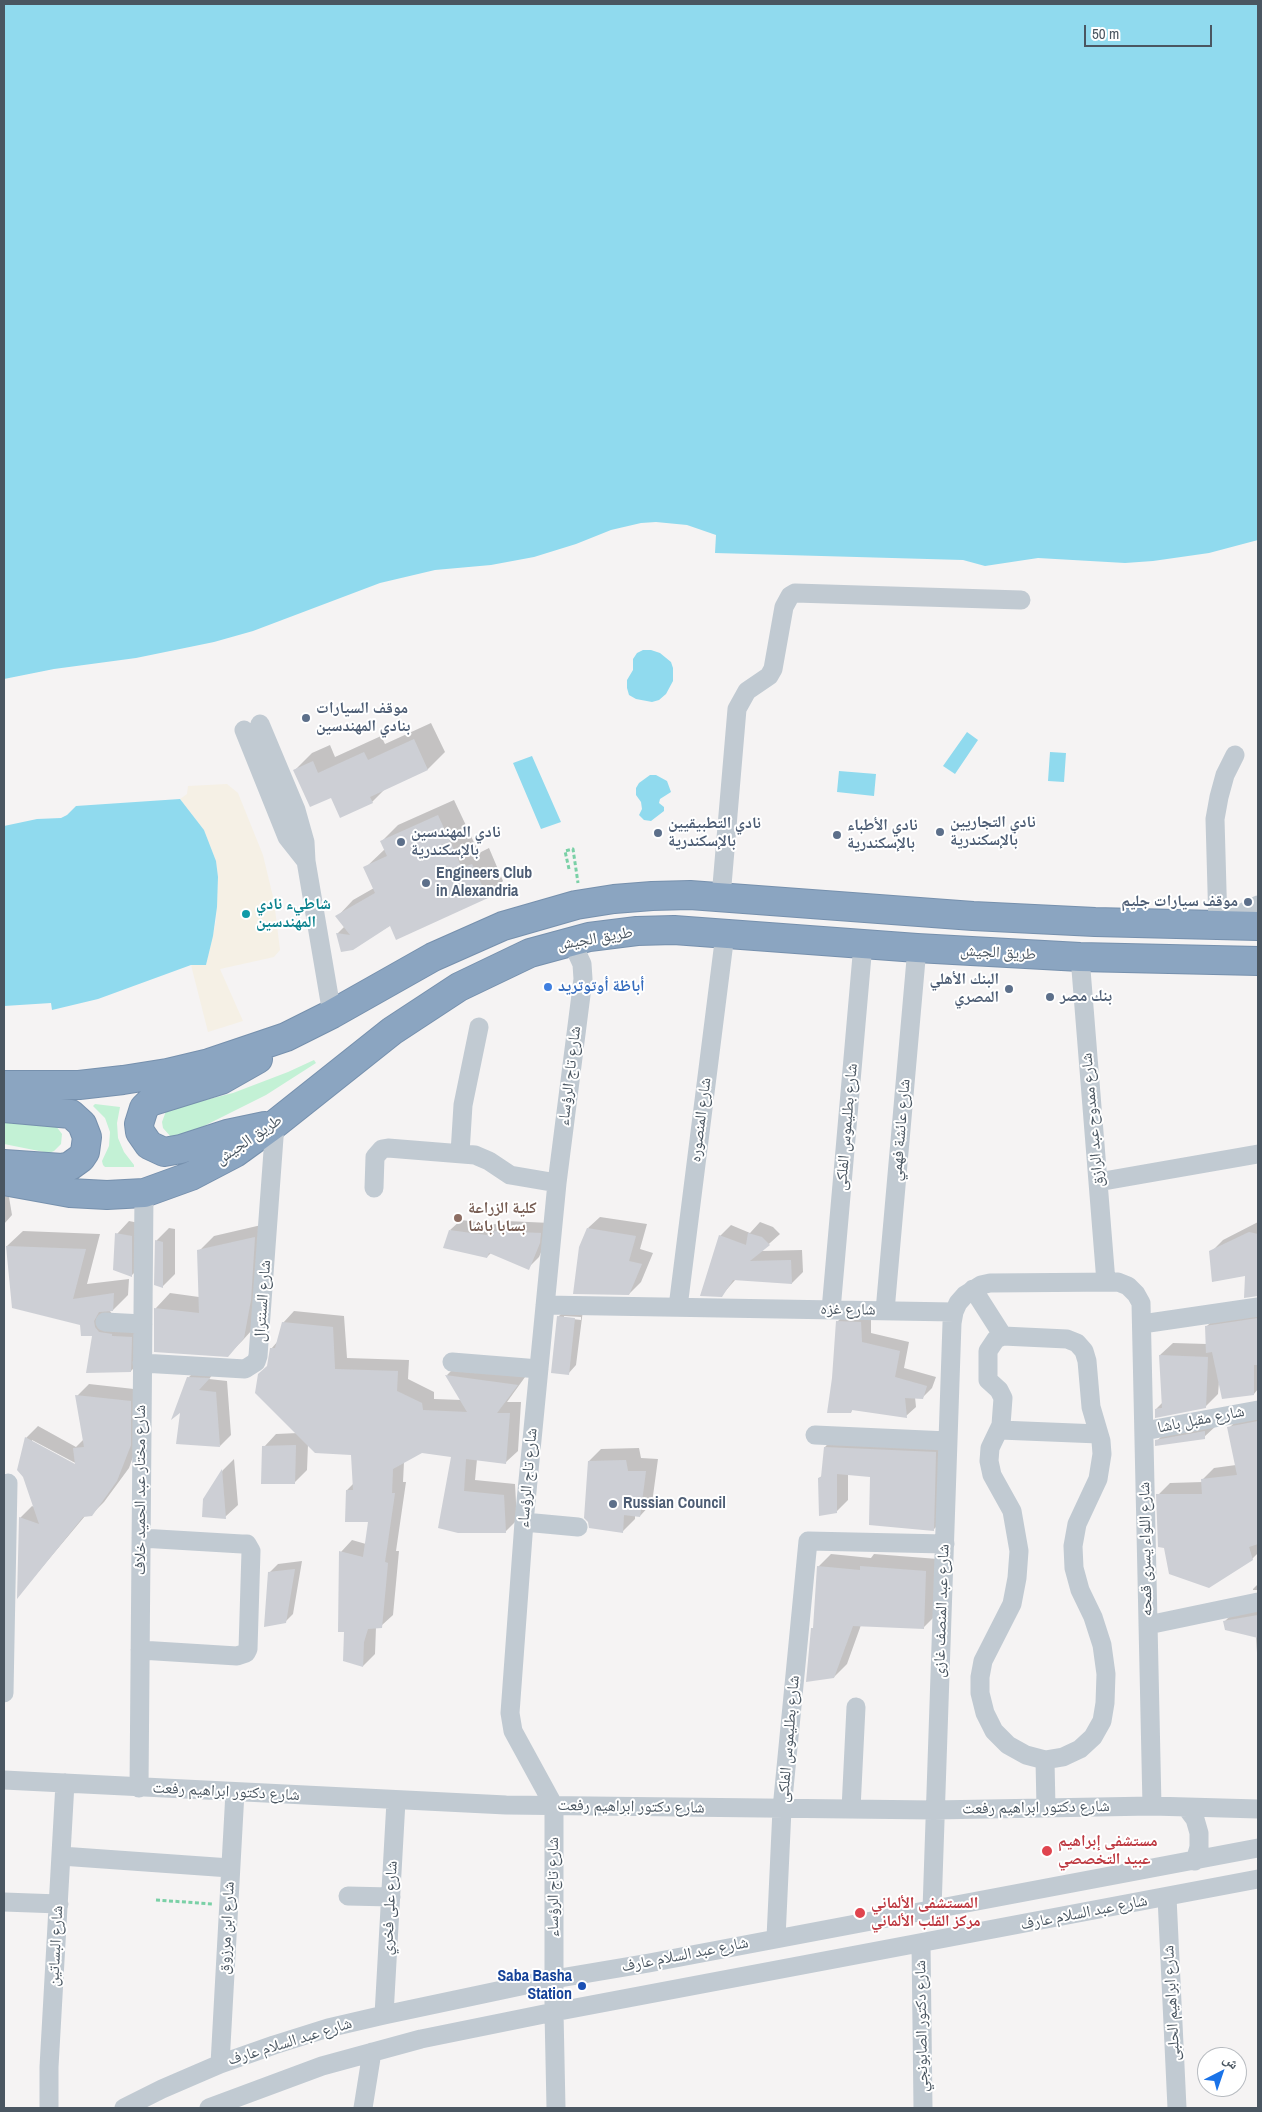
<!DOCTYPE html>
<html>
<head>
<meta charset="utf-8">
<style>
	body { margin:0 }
	#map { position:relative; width:1262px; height:2112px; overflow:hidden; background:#f5f3f3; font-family:"Archivo Narrow","Noto Naskh Arabic",sans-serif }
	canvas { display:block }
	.frame { position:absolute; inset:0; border:5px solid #4a5661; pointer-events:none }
	.north { position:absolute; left:1197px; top:2047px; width:50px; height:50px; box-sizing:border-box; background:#fff; border:1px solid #b7bbc0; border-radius:50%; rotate:41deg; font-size:14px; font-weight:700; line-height:20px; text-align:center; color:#4a5661 }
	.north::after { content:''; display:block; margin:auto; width:18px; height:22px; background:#1a73e8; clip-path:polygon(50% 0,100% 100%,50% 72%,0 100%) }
	.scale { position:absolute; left:1084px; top:25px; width:128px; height:22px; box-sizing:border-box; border:2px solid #4a5661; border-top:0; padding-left:6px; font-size:15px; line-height:18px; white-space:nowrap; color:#4a5661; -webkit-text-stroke:4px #fff; paint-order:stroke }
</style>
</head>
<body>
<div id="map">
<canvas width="1262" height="2112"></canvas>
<div class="frame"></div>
<div class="north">ش</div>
<div class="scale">50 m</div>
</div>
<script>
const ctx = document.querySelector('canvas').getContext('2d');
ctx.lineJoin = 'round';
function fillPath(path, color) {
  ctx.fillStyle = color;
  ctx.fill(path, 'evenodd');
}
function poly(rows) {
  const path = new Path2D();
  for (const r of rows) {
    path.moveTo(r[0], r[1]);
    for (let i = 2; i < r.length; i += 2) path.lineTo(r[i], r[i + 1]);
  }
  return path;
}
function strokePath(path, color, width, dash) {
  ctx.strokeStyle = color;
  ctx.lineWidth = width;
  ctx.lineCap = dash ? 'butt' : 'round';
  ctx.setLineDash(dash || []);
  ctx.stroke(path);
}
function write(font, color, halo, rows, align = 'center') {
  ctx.font = font + ' "Archivo Narrow","Noto Naskh Arabic",sans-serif';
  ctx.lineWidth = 4;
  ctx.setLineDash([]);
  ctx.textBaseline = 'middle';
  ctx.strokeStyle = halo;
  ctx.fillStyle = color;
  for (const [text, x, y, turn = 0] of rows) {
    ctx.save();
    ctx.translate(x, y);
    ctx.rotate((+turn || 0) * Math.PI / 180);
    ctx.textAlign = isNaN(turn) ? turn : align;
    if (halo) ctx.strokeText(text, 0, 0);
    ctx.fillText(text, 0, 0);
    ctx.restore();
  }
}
const green = poly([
	[314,1060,316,1063,266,1095,182,1137,171,1137,163,1128,162,1122,166,1111,177,1107,233,1093,288,1072],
	[95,1104,120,1107,117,1123,118,1138,124,1152,134,1165,134,1167,105,1167,103,1165,102,1161,109,1146,110,1132,105,1118,93,1106],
	[4,1122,47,1123,56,1126,62,1134,61,1144,54,1151,49,1153,4,1144]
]);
const sand = poly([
	[227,784,238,793,263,855,274,901,280,950,274,957,220,969,243,1021,208,1032,191,965,206,965,216,921,218,877,216,861,204,830,180,799,187,794,188,786]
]);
const water = poly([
	[4,4,1258,4,1258,540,1209,553,1153,561,1125,563,1038,558,985,566,963,560,715,553,716,535,687,525,656,522,641,523,611,530,576,544,534,557,491,565,435,570,380,583,253,631,214,642,136,658,54,669,4,679],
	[643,650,651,650,660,653,671,662,673,668,673,681,666,694,659,700,652,702,636,699,629,695,627,688,627,680,633,670,633,659,637,653],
	[967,732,978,740,955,774,943,766],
	[1050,752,1066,753,1064,782,1048,781],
	[532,756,561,822,541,829,513,763],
	[839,771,876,774,874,796,837,792],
	[650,775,656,775,667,781,671,792,660,799,659,803,664,807,664,811,651,821,644,820,639,815,642,809,641,802,636,795,636,788,639,783],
	[180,799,204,830,216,861,218,877,217,907,213,936,206,965,191,965,98,999,52,1010,51,1003,4,1006,4,826,37,819,61,818,67,815,76,806]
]);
const shadow = poly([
	[431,723,445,752,428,769,386,788,372,802,332,797,295,770,312,753,330,745,335,757,381,736,385,744],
	[454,800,479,853,489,848,503,881,487,897,391,925,353,948,337,934,345,926,337,917,353,900,374,888,365,868,385,849,382,841,398,825],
	[4,1178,6,1179,12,1215,4,1224],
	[600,1217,647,1224,640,1249,653,1253,641,1282,629,1294,588,1228],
	[461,1220,502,1225,506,1221,551,1223,550,1231,539,1257,528,1268,491,1253,487,1257,450,1230],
	[129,1221,144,1224,144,1263,132,1275,117,1234],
	[760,1222,773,1227,780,1234,761,1251,802,1250,803,1272,792,1283,736,1279,721,1296,720,1236,731,1225,750,1233],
	[1258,1222,1258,1295,1245,1296,1247,1274,1211,1252,1223,1240],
	[270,1223,259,1322,243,1340,228,1355,155,1351,156,1308,170,1293,199,1297,199,1251,214,1236],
	[169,1228,175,1229,175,1274,163,1286,156,1241],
	[23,1231,100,1234,87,1284,129,1279,128,1295,113,1310,109,1310,114,1316,146,1322,146,1355,131,1371,81,1324,7,1246],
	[566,1309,583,1310,576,1365,568,1374,558,1317],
	[564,1316,581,1317,581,1320,564,1318],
	[1258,1309,1258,1389,1254,1394,1219,1382,1218,1394,1205,1407,1156,1409,1163,1402,1160,1355,1173,1343,1207,1344,1206,1327,1218,1315],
	[294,1311,344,1316,347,1358,409,1360,408,1379,434,1392,434,1399,462,1400,447,1375,458,1364,528,1373,507,1402,521,1402,518,1451,506,1462,477,1459,475,1480,515,1484,517,1520,505,1532,458,1532,452,1456,422,1452,404,1462,403,1482,406,1482,396,1551,399,1551,393,1615,381,1626,376,1627,375,1654,363,1666,346,1630,341,1552,352,1540,366,1544,370,1521,347,1490,354,1483,352,1453,308,1444,307,1470,294,1483,264,1447,276,1434,298,1433,268,1366,271,1349,278,1341,283,1323],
	[847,1312,871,1312,871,1333,909,1342,904,1368,936,1377,932,1388,922,1398,915,1397,916,1407,906,1416,853,1409,851,1412,834,1378,837,1322],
	[200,1366,219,1367,209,1379,227,1381,231,1435,220,1446,188,1378],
	[89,1384,143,1390,142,1432,129,1468,104,1502,91,1515,85,1516,18,1596,20,1518,32,1506,34,1507,26,1438,38,1426,76,1447,84,1439,77,1396],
	[32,1440,81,1466,80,1468,32,1443],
	[1258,1412,1258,1553,1252,1559,1158,1495,1170,1483,1203,1482,1202,1480,1214,1468,1236,1465,1229,1428,1241,1416],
	[1217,1425,1204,1437,1157,1441,1169,1428],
	[836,1435,948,1440,945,1518,933,1530,871,1476,848,1474,848,1500,836,1512,819,1478,823,1475,825,1447],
	[639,1448,641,1458,658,1459,652,1503,640,1516,635,1515,635,1519,622,1532,589,1461,601,1449],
	[234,1459,238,1505,225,1517,204,1499,223,1470],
	[831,1554,871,1558,874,1554,938,1559,936,1615,923,1628,861,1625,847,1664,834,1677,812,1629,814,1627,818,1567],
	[302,1561,293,1614,285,1622,270,1572,278,1564],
	[1258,1584,1258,1590,1253,1590,1253,1589],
	[1258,1605,1258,1653,1257,1653,1256,1636,1225,1621,1237,1609]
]);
const building = poly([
	[414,739,428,770,370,797,373,803,340,818,331,798,310,807,293,770,313,761,318,773,364,752,368,760],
	[438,815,462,868,472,864,488,898,396,940,390,926,353,950,341,952,336,933,350,935,335,916,375,893,363,867,387,856,380,841],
	[587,1228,636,1236,629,1261,642,1264,629,1295,573,1294,579,1247],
	[449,1230,494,1236,494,1231,541,1233,540,1243,529,1270,489,1253,487,1258,443,1248],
	[1249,1232,1258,1234,1258,1296,1244,1298,1245,1276,1212,1282,1209,1251],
	[115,1233,132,1236,132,1277,113,1270],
	[748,1233,762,1237,770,1245,750,1261,791,1260,792,1284,733,1280,722,1297,700,1296,719,1235,746,1245],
	[255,1237,251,1300,244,1338,228,1357,154,1352,154,1308,199,1313,197,1250],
	[155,1240,163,1242,163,1288,154,1285],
	[6,1246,86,1249,73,1299,114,1293,113,1311,99,1312,94,1321,95,1327,99,1332,112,1334,112,1336,132,1337,131,1372,86,1373,92,1336,81,1336,80,1325,12,1308],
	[557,1316,575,1318,569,1375,551,1373],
	[1258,1318,1258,1365,1254,1365,1254,1395,1222,1399,1212,1352,1206,1353,1205,1326],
	[836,1321,861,1322,862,1342,900,1351,895,1377,927,1386,923,1399,905,1398,907,1418,852,1410,851,1413,827,1413,832,1378],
	[282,1322,333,1327,335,1369,398,1371,397,1391,422,1403,423,1410,467,1412,445,1375,518,1385,497,1413,510,1413,506,1464,466,1459,464,1491,504,1495,506,1533,458,1533,438,1528,451,1457,422,1453,393,1469,392,1493,395,1493,385,1562,388,1563,382,1628,368,1629,364,1642,363,1667,343,1661,344,1632,338,1632,339,1551,363,1557,368,1522,345,1522,346,1490,353,1490,351,1455,315,1453,255,1393,258,1374,267,1366,270,1348,275,1348],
	[1159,1355,1208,1357,1206,1408,1155,1418,1155,1409,1162,1408],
	[187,1377,210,1378,199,1390,216,1392,220,1447,176,1444,180,1413,171,1420],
	[75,1395,131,1401,131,1445,117,1481,92,1516,83,1517,17,1599,19,1517,39,1524,23,1477,17,1470,25,1437,75,1464,73,1448,84,1447],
	[1258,1421,1258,1544,1249,1547,1253,1560,1209,1588,1169,1574,1164,1548,1158,1547,1156,1494,1202,1494,1201,1479,1237,1475,1227,1427],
	[1205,1431,1205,1439,1155,1446,1155,1440],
	[296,1445,295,1484,261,1484,262,1446],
	[824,1447,936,1452,934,1531,869,1525,870,1477,837,1474,837,1513,819,1516,818,1478,821,1477],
	[626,1460,628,1471,646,1471,640,1517,624,1515,623,1533,589,1528,588,1522,584,1518,588,1461],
	[222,1469,226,1519,202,1517,203,1499],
	[817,1566,860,1570,860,1566,926,1571,924,1629,853,1626,834,1678,806,1682,811,1628,813,1628],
	[295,1569,286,1623,264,1627,268,1572],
	[1258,1615,1258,1638,1225,1630,1223,1621]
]);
const path = poly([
	[569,869,565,851,573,849,578,883],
	[156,1900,213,1904]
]);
const minor = poly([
	[260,724,296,810,305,842,306,861,332,1014],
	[244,730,287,837,306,861],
	[1235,755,1225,775,1219,797,1215,819,1218,925,1258,905],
	[721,897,737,709,747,691,769,676,773,669,784,607,790,596,795,593,1021,600],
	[1080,957,1106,1282],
	[460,1153,463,1105,479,1027],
	[1098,1182,1258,1154],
	[374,1188,375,1157,382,1149,388,1148,475,1155,489,1161,510,1175,557,1183],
	[973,1289,1003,1336],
	[545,1305,954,1312],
	[678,1307,725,934],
	[831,1310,863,944],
	[885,1311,917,948],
	[105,1322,143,1324],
	[1142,1324,1258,1307],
	[1003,1336,1067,1339,1077,1343,1084,1351,1087,1361,1091,1407,1101,1441,1102,1454,1098,1479,1077,1524,1073,1546,1074,1568,1080,1590,1093,1617,1102,1645,1106,1674,1105,1703,1102,1721,1093,1737,1080,1749,1063,1757,1045,1760,1026,1755,1008,1745,994,1731,985,1713,980,1693,980,1677,983,1661,1012,1604,1017,1578,1019,1551,1012,1511,992,1475,989,1461,990,1448,1001,1425,1003,1398,999,1390,988,1380,988,1351,996,1339,1003,1336],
	[452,1362,539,1369],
	[142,1363,245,1369,256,1362,258,1356,275,1124],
	[1000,1430,1099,1434],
	[1144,1431,1258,1410],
	[815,1435,948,1441],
	[524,1522,578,1527],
	[1148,1625,1258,1602],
	[140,1650,237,1656,246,1653,248,1649,251,1551,247,1544,242,1544,141,1538],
	[4,1693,8,1483],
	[1045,1760,1046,1808],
	[4,1780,506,1805,934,1810,1152,1806,1258,1809],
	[139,1788,144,1193],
	[1186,1807,1195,1819,1199,1833,1199,1847,1195,1861],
	[851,1809,856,1707],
	[61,1856,230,1868],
	[348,1896,391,1897],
	[1167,1897,1177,2108],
	[4,1902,59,1904],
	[932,1909,952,1323,954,1312,958,1303,965,1295,981,1285,990,1283,1118,1282,1128,1286,1136,1294,1141,1303,1152,1806],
	[776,1938,782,1809,808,1541,945,1544],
	[921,1943,923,2108],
	[384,2015,396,1801],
	[220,2064,235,1792],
	[49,2108,49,2067,65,1783],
	[124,2108,162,2089,220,2064,274,2045,328,2028,384,2015,554,1979,649,1963,1258,1848],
	[209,2108,322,2066,421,2039,554,2012,1258,1879],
	[363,2108,372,2052],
	[556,2108,554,2012,554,1806,513,1731,510,1713,524,1522,557,1183,583,979,582,964,576,951,567,942]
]);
const highway = poly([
	[258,1059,221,1080,150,1102,144,1108,139,1124,140,1132,149,1145,164,1152,181,1149,227,1134,265,1126],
	[4,1085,79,1085,123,1080,167,1073,209,1063,286,1037,332,1014,433,957,503,926,576,905,614,899,652,896,690,895,973,916,1095,922,1258,926],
	[4,1108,71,1114,82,1124,87,1137,85,1152,81,1158,70,1166,62,1168,4,1164],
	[4,1181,70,1193,107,1195,144,1193,191,1176,235,1153,275,1124,392,1031,459,987,530,953,589,937,637,931,674,930,917,948,1080,957,1258,961]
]);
const markers = [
	[306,718,5,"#5c6f8a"],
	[940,832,5,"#5c6f8a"],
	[658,833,5,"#5c6f8a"],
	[837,835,5,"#5c6f8a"],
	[401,842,5,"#5c6f8a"],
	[426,883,5,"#5c6f8a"],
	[1248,902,5,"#5c6f8a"],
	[246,914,5,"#0f9aa8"],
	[548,987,5,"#3f7fe0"],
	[1009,989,5,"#5c6f8a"],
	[1050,997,5,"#5c6f8a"],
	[458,1218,5,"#8d6e63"],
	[613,1504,5,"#5c6f8a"],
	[1047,1851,6,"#e0444e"],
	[860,1913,6,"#e0444e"],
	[582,1986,5,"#1a4fb4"]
];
const serviceNames = [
	["موقف السيارات",316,709],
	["بنادي المهندسين",316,727],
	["نادي التجاريين",950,823],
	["بالإسكندرية",950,841],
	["نادي التطبيقيين",668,824],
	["بالإسكندرية",668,842],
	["نادي الأطباء",847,826],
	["بالإسكندرية",847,844],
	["نادي المهندسين",411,833],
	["بالإسكندرية",411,851],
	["Engineers Club",436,874],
	["in Alexandria",436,892],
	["موقف سيارات جليم",1238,902,"right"],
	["البنك الأهلي",999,980,"right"],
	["المصري",999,998,"right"],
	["بنك مصر",1060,997],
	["Russian Council",623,1504]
];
const cultureNames = [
	["شاطيء نادي",256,905],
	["المهندسين",256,923]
];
const streetNames = [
	["طريق الجيش",595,939,-10],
	["طريق الجيش",998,953,3],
	["شارع تاج الرؤساء",570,1076,-83],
	["شارع المنصوره",701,1120,-83],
	["شارع ممدوح عبد الرازق",1093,1120,-95],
	["شارع بطليموس الفلكى",847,1127,-85],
	["شارع عائشة فهمي",901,1130,-85],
	["طريق الجيش",249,1140,-34],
	["شارع السنترال",263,1301,-86],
	["شارع غزه",848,1310,1],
	["شارع مقبل باشا",1201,1420,-11],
	["شارع تاج الرؤساء",528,1478,-85],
	["شارع مختار عبد الحميد خلاف",141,1490,-90],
	["شارع اللواء يسرى قمحه",1146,1549,-91],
	["شارع عبد المنصف غازى",942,1611,-88],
	["شارع بطليموس الفلكى",789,1739,-85],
	["شارع دكتور ابراهيم رفعت",226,1792,3],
	["شارع دكتور ابراهيم رفعت",631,1807,1],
	["شارع دكتور ابراهيم رفعت",1036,1808,-1],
	["شارع تاج الرؤساء",554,1887,-90],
	["شارع على فخري",390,1908,-87],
	["شارع عبد السلام عارف",1084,1913,-11],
	["شارع ابن مرزوق",227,1928,-87],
	["شارع البساتين",56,1946,-87],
	["شارع عبد السلام عارف",685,1955,-11],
	["شارع ابراهيم الحلبى",1172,2003,-93],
	["شارع دكتور الصابونجي",922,2026,-91],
	["شارع عبد السلام عارف",290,2042,-17]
];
const shopNames = [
	["أباظة أوتوتريد",558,987]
];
const educationNames = [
	["كلية الزراعة",468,1209],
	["بسابا باشا",468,1227]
];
const healthNames = [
	["مستشفى إبراهيم",1058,1842],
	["عبيد التخصصي",1058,1860],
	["المستشفى الألماني",871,1904],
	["مركز القلب الألماني",871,1922]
];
const transitNames = [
	["Saba Basha",572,1977],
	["Station",572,1995]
];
fillPath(green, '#c3f1d5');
fillPath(sand, '#f5f0e5');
fillPath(water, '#90daee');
fillPath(shadow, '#0003');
fillPath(building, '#cdcfd5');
strokePath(highway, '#7690ad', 30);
strokePath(path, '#7ad0a6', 3, [4, 2.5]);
strokePath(minor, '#c1cad2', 19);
strokePath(highway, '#8ba5c1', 28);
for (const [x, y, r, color] of markers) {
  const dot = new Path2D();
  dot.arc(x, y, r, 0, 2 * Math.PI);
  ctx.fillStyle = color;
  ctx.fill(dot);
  strokePath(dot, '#fff', 2);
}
write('bold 16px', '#4e5e75', '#fff', serviceNames, 'left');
write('bold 16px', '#0d838f', '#fff', cultureNames, 'left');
write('16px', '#4a5661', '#fff', streetNames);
write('bold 16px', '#366cbe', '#fff', shopNames, 'left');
write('bold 16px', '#785e54', '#fff', educationNames, 'left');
write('bold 16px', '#be3a42', '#fff', healthNames, 'left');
write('bold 16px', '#164399', '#fff', transitNames, 'right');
</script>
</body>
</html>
